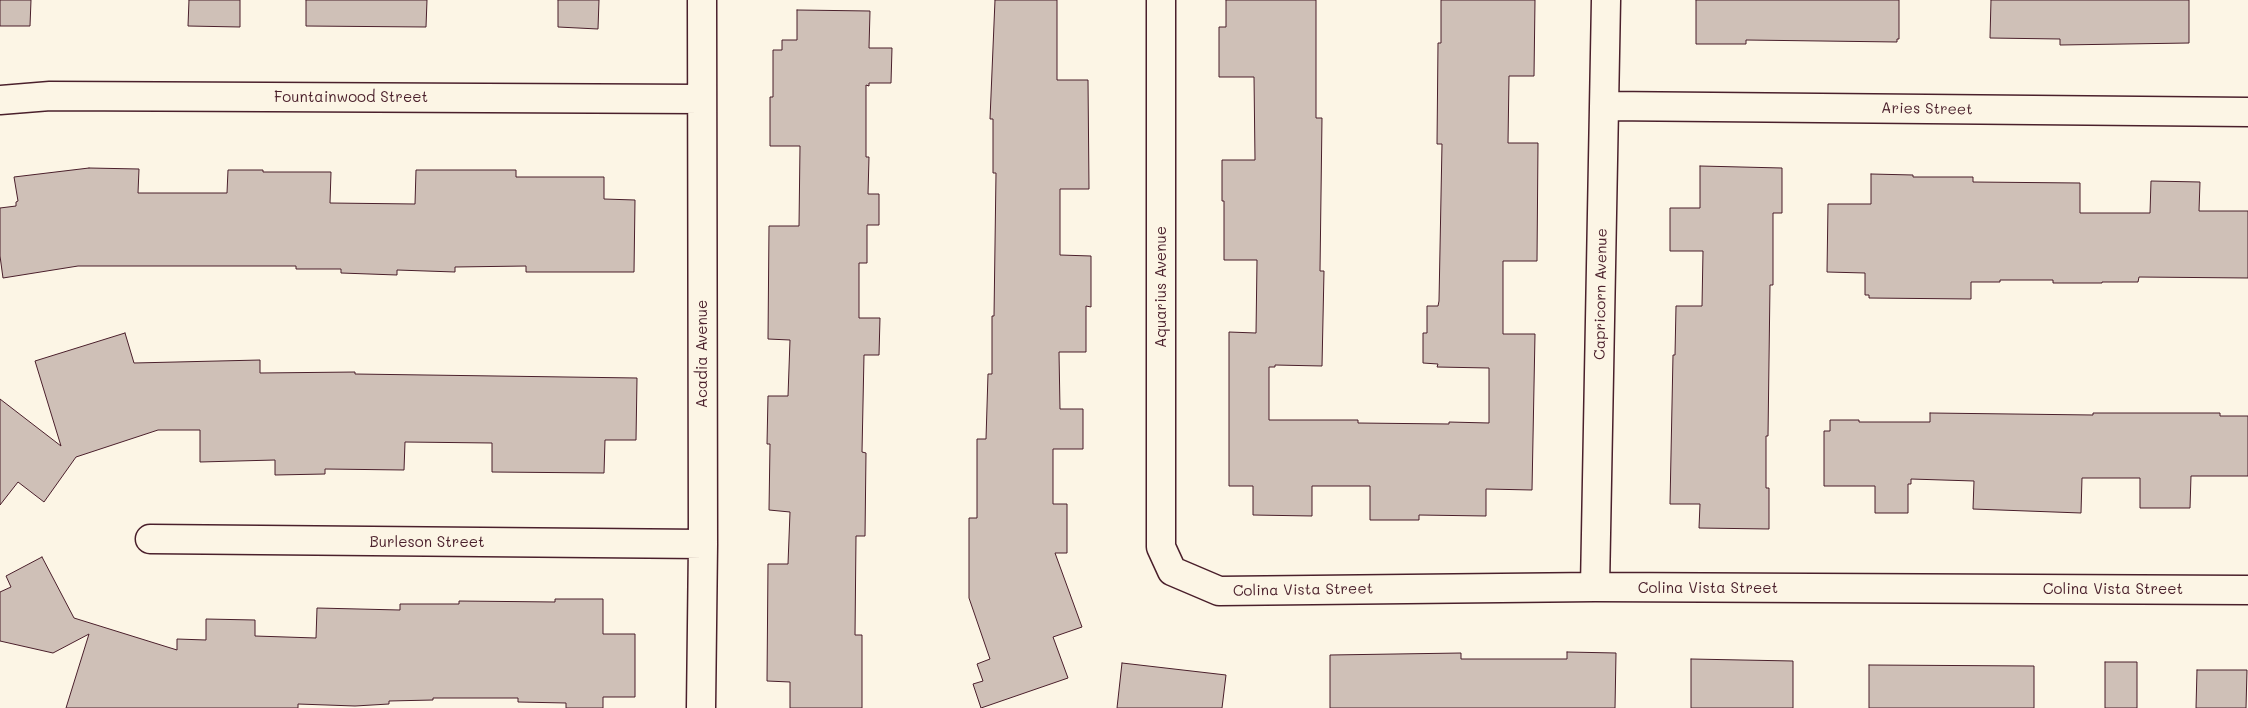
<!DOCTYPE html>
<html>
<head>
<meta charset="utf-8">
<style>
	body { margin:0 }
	canvas { display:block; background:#fcf5e5 }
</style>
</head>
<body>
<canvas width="2248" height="708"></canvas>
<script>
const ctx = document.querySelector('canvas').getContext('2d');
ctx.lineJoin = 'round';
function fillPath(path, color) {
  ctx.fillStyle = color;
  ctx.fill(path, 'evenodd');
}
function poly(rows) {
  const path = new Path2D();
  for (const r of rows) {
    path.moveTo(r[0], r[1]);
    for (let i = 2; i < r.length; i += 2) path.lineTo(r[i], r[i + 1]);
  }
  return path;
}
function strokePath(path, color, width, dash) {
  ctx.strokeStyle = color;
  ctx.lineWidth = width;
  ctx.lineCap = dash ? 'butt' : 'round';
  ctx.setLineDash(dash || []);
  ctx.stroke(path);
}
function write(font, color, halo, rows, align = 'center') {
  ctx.font = font + ' Mali,sans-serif';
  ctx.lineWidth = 4.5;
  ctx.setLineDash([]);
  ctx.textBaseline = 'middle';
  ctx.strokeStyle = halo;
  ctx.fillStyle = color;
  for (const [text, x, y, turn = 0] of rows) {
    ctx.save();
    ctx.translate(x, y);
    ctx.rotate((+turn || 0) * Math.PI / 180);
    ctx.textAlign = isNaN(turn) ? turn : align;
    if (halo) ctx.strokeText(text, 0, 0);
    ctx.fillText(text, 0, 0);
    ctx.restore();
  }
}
const building = poly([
	[0,0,31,0,30,26,0,26,0,0],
	[189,0,240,0,240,27,188,26,189,0],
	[306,0,427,0,426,27,306,26,306,0],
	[558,0,599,0,598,29,558,27,558,0],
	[995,0,1057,0,1057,80,1088,80,1089,189,1060,189,1060,255,1091,256,1091,307,1086,306,1086,352,1059,352,1060,409,1083,409,1083,449,1053,449,1053,504,1067,504,1067,553,1055,553,1082,627,1053,637,1068,678,981,708,973,684,983,681,977,664,990,659,969,598,969,518,977,518,977,439,986,439,988,374,992,374,992,316,994,316,996,173,993,173,993,119,990,119,995,0],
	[1226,0,1316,0,1316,118,1322,118,1320,271,1324,271,1322,366,1275,365,1275,367,1269,367,1269,420,1358,420,1358,423,1449,424,1449,422,1489,423,1489,368,1437,367,1438,364,1423,363,1423,333,1427,333,1427,306,1438,306,1439,301,1442,144,1437,144,1438,43,1441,43,1441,0,1535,0,1534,76,1509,76,1508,143,1538,143,1537,261,1503,261,1503,334,1535,334,1532,490,1486,489,1486,516,1419,515,1419,520,1370,520,1370,486,1312,486,1312,516,1253,515,1253,486,1229,486,1229,332,1256,333,1257,260,1224,260,1224,201,1222,201,1222,160,1255,160,1254,77,1219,77,1219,27,1226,27,1226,0],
	[1696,0,1899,0,1899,39,1897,39,1897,42,1746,40,1746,44,1696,44,1696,0],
	[1991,0,2189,0,2189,43,2060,45,2060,39,1990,38,1991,0],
	[797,10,870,11,869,48,892,48,891,83,869,83,869,86,866,85,866,157,869,157,868,194,879,194,879,225,867,225,867,263,859,263,859,318,880,318,879,355,864,355,862,452,866,453,865,536,856,536,855,635,862,635,862,708,790,708,790,682,767,681,768,564,788,564,790,512,769,510,770,444,767,444,768,396,788,396,790,340,768,339,769,226,799,226,800,146,770,146,770,97,773,97,773,50,782,50,782,40,797,40,797,10],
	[1700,166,1782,168,1782,213,1773,213,1773,285,1770,285,1768,436,1766,436,1766,488,1769,488,1769,529,1699,528,1700,504,1670,504,1673,355,1675,355,1676,306,1702,306,1703,251,1670,251,1670,208,1700,208,1700,166],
	[89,168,139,169,138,193,227,193,228,170,263,170,263,172,331,172,330,203,415,204,416,170,516,170,516,177,604,177,604,199,635,200,634,272,526,272,526,266,455,267,455,272,397,270,397,275,341,273,341,269,296,269,296,266,78,266,3,278,0,256,0,208,16,206,16,202,18,201,14,177,89,168],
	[1871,174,1913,175,1913,177,1973,177,1973,182,2080,183,2080,213,2150,213,2151,181,2200,182,2199,211,2248,211,2248,278,2139,277,2138,282,2102,282,2102,283,2053,283,2053,280,2000,280,2000,282,1971,282,1971,299,1869,298,1869,295,1865,295,1865,273,1827,272,1828,204,1871,204,1871,174],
	[125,333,134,363,260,360,260,373,355,372,355,374,637,378,636,440,605,440,604,473,492,472,492,443,405,442,404,470,325,469,325,474,275,475,275,460,200,462,200,430,158,430,76,457,44,502,18,482,0,505,0,399,61,446,35,361,125,333],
	[1930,413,2093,415,2093,413,2220,413,2220,416,2248,416,2248,476,2191,476,2190,508,2140,508,2140,478,2082,478,2081,513,1973,509,1974,481,1911,479,1911,484,1908,484,1908,513,1875,513,1875,486,1824,486,1824,431,1830,431,1830,420,1859,420,1859,422,1930,422,1930,413],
	[42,557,74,618,177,650,177,639,206,640,206,619,255,620,255,636,316,638,317,608,400,610,400,604,459,604,459,601,555,602,555,599,603,599,603,634,635,634,635,697,603,697,603,708,566,708,566,703,518,702,518,698,433,698,433,700,389,701,389,704,355,706,298,704,298,708,66,708,89,634,53,653,0,641,0,592,11,587,6,576,42,557],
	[1567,652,1616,653,1615,708,1330,708,1330,655,1461,653,1461,659,1567,659,1567,652],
	[1691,659,1793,661,1793,708,1691,708,1691,659],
	[2105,662,2137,662,2137,708,2105,708,2105,662],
	[1122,663,1226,675,1222,708,1117,708,1122,663],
	[1869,665,2034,666,2034,708,1869,708,1869,665],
	[2197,670,2247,670,2246,708,2196,708,2197,670]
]);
const minor = poly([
	[1161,0,1161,547,1172,571,1219,591,1595,587,2248,590],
	[0,100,50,96,702,99],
	[1606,106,2248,112],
	[150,539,703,544],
	[1595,587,1606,0],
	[701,708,703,544,702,0]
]);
const streetNames = [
	["Fountainwood Street",351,97],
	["Aries Street",1927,109,1],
	["Aquarius Avenue",1161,287,-90],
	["Capricorn Avenue",1601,294,-89],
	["Acadia Avenue",702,354,-90],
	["Burleson Street",427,542],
	["Colina Vista Street",1708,588],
	["Colina Vista Street",2113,589],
	["Colina Vista Street",1303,590,-1]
];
fillPath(building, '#cfc0b7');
strokePath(building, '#4a1f2b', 1);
strokePath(minor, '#4a1f2b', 31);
strokePath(minor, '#fcf5e5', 28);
write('15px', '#4a1f2b', '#fcf5e5', streetNames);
</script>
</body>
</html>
